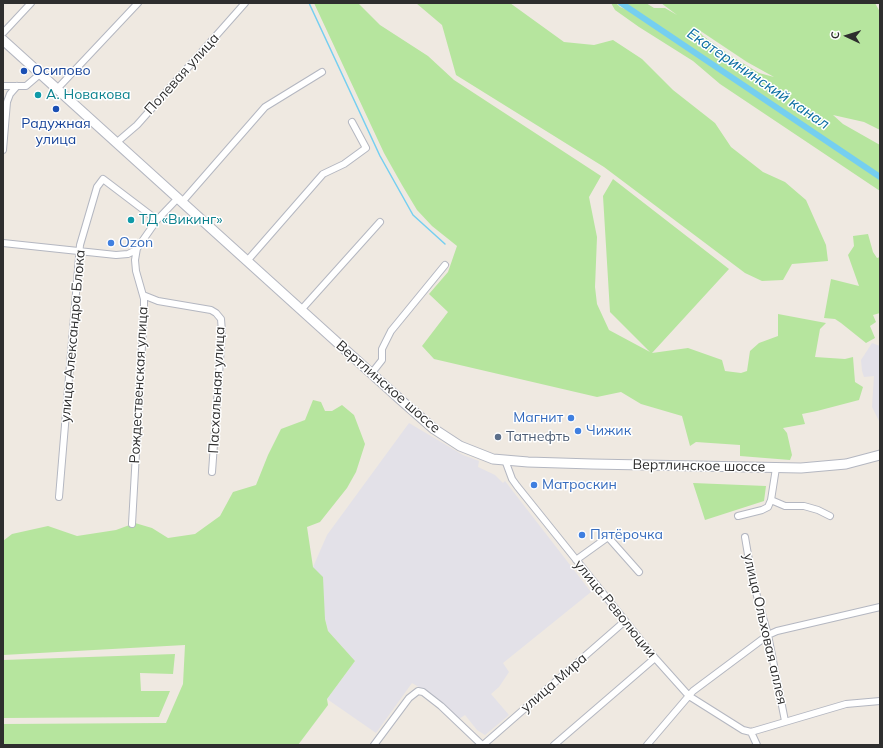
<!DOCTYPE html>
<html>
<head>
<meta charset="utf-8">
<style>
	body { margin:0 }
	#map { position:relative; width:883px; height:748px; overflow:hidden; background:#efe9e1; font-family:Mulish,sans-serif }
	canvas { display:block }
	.frame { position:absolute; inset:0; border:4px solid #2e2e2e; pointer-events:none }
	.north { position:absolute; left:827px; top:16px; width:40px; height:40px; -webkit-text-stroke:3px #fff; paint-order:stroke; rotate:274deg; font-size:11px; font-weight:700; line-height:16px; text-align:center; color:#2e2e2e }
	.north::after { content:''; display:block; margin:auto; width:14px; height:18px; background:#2e2e2e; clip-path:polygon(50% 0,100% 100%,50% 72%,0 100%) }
</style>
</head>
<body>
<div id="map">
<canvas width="883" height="748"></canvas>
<div class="frame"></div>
<div class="north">С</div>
</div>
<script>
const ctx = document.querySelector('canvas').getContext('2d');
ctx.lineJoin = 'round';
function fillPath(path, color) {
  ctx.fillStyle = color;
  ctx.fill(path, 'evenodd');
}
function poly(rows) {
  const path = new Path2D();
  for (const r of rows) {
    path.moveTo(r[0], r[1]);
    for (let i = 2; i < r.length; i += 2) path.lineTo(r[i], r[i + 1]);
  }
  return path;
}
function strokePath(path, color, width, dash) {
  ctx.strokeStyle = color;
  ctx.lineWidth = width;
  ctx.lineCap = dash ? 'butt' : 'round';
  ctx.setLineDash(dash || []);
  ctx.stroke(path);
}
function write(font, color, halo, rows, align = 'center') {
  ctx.font = font + ' Mulish,sans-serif';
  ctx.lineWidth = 3;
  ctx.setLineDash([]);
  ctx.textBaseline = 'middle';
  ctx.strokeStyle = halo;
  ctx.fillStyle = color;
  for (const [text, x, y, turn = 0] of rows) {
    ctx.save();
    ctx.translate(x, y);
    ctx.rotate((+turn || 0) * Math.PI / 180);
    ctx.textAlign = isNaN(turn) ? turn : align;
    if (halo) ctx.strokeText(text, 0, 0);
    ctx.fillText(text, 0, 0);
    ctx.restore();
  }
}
const industrial = poly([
	[872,343,880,346,880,423,872,407,874,376,864,377,862,371,861,360],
	[409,423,463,455,479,461,478,467,495,475,503,483,505,481,591,592,503,663,509,672,499,687,491,694,509,715,485,735,477,730,465,715,459,719,437,698,412,683,376,733,327,699,355,661,328,631,313,567,327,535]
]);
const green = poly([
	[314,3,358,3,380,25,428,56,454,80,601,176,589,197,597,237,595,287,597,304,609,330,650,352,610,312,603,196,613,179,729,269,652,353,688,348,722,360,725,371,741,373,747,371,750,351,759,343,778,336,778,314,826,323,820,329,815,357,845,359,853,357,855,382,863,387,859,400,817,411,802,414,805,424,783,428,787,433,792,455,790,460,740,456,740,445,696,442,690,446,682,416,641,404,621,392,597,397,434,359,422,346,448,312,429,294,448,272,457,246,432,226,417,210,402,185,384,153],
	[416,3,510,3,564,42,594,45,613,40,642,59,673,90,715,123,731,147,763,172,785,182,806,200,826,245,828,261,792,264,783,280,762,281,745,273,604,167,456,75,442,25],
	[611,3,616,3,620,7,625,9,627,3,646,3,654,8,665,8,677,15,661,3,875,3,880,12,880,130,864,122,833,115,843,124,880,145,880,191,720,84,693,61,639,27,615,10],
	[699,30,747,62,774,77,759,73,731,56,702,35],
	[868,234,873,252,877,258,880,257,880,313,873,315,876,322,870,326,875,338,866,343,841,323,835,319,824,318,831,279,859,286,848,255,854,246,853,236],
	[313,400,321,402,325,411,332,411,342,405,354,415,365,444,356,472,347,488,320,522,307,527,313,567,323,577,325,619,328,631,355,661,327,699,328,705,298,745,3,745,3,724,166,723,183,684,185,645,3,655,3,541,12,534,48,526,77,536,116,530,135,523,152,528,168,538,195,534,220,516,233,492,256,485,268,455,281,429,305,420],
	[693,483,766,486,764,501,705,520],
	[175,654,173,674,140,673,141,691,170,691,159,717,3,718,3,660]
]);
const stream = poly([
	[309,3,380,156,413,215,445,244]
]);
const canal = poly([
	[621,3,880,177]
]);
const minor = poly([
	[3,33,31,3],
	[3,86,26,86,40,74],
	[57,89,138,3],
	[116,143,137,125,245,3],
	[3,150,7,102,10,94,17,86],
	[182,202,265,107,322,72],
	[3,243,116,255,128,254,136,250,157,220,178,198],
	[247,261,323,174,344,164,366,148,352,122],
	[143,295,158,301,211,310,216,313,221,319,222,332,212,472],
	[301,310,380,222],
	[371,374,382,360,382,349,391,331,445,265],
	[505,460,512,479,517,486,655,658,689,696,743,730,751,732],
	[59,497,80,245,97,187,103,179,157,220],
	[771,500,776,468],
	[738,516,762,510,768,507,771,500,785,506,804,506,818,510,830,516],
	[132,524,144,310,144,299,136,271,135,260,137,248],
	[745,537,752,578,768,635,785,721],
	[576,560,608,537,639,572],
	[751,732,846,704,880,701],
	[751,732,757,745],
	[374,745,409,698,418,691,423,692,441,706,482,745],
	[483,745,625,621],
	[554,745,655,658],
	[647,745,693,691,768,635,777,631,880,607]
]);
const secondary = poly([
	[3,40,403,402,434,429,460,446,493,459,528,462,592,464,801,468,846,464,880,455]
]);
const markers = [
	[24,71,4,"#1a4fb4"],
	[38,95,4,"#0f9aa8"],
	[56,109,4,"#1a4fb4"],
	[131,220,4,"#0f9aa8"],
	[111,243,4,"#3f7fe0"],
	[571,418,4,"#3f7fe0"],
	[578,431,4,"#3f7fe0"],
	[498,437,4,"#5c6f8a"],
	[534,485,4,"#3f7fe0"],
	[582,535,4,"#3f7fe0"]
];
const transitNames = [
	["Осипово",32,71],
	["Радужная",56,124,"center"],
	["улица",56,140,"center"]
];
const streetNames = [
	["Полевая улица",182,74,-48],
	["улица Александра Блока",73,336,-85],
	["Рождественская улица",139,385,-87],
	["Вертлинское шоссе",388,387,41],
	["Пасхальная улица",217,390,-87],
	["Вертлинское шоссе",699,466,1],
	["улица Революции",615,609,51],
	["улица Ольховая аллея",765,629,77],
	["улица Мира",554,683,-41]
];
const cultureNames = [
	["А. Новакова",46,95],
	["ТД «Викинг»",139,220]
];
const shopNames = [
	["Ozon",119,243],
	["Магнит",563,418,"right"],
	["Чижик",586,431],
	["Матроскин",542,485],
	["Пятёрочка",590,535]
];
const serviceNames = [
	["Татнефть",506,437]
];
const waterNames = [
	["Екатерининский канал",758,79,34]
];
fillPath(industrial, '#e3e1e8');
fillPath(green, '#b6e59e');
strokePath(stream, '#75cff0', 1.5);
strokePath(canal, '#75cff0', 6);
strokePath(minor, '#b4b7c1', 8);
strokePath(secondary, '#b4b7c1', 11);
strokePath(minor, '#fff', 6);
strokePath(secondary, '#fff', 9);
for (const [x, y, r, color] of markers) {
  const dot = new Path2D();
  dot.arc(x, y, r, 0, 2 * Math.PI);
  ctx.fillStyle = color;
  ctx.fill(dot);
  strokePath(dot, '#fff', 1.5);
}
write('14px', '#164399', '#fff', transitNames, 'left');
write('14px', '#2e2e2e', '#fff', streetNames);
write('14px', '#0d838f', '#fff', cultureNames, 'left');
write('14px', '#366cbe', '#fff', shopNames, 'left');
write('14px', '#4e5e75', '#fff', serviceNames, 'left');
write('italic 15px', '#0d6fa3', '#fff', waterNames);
</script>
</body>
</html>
